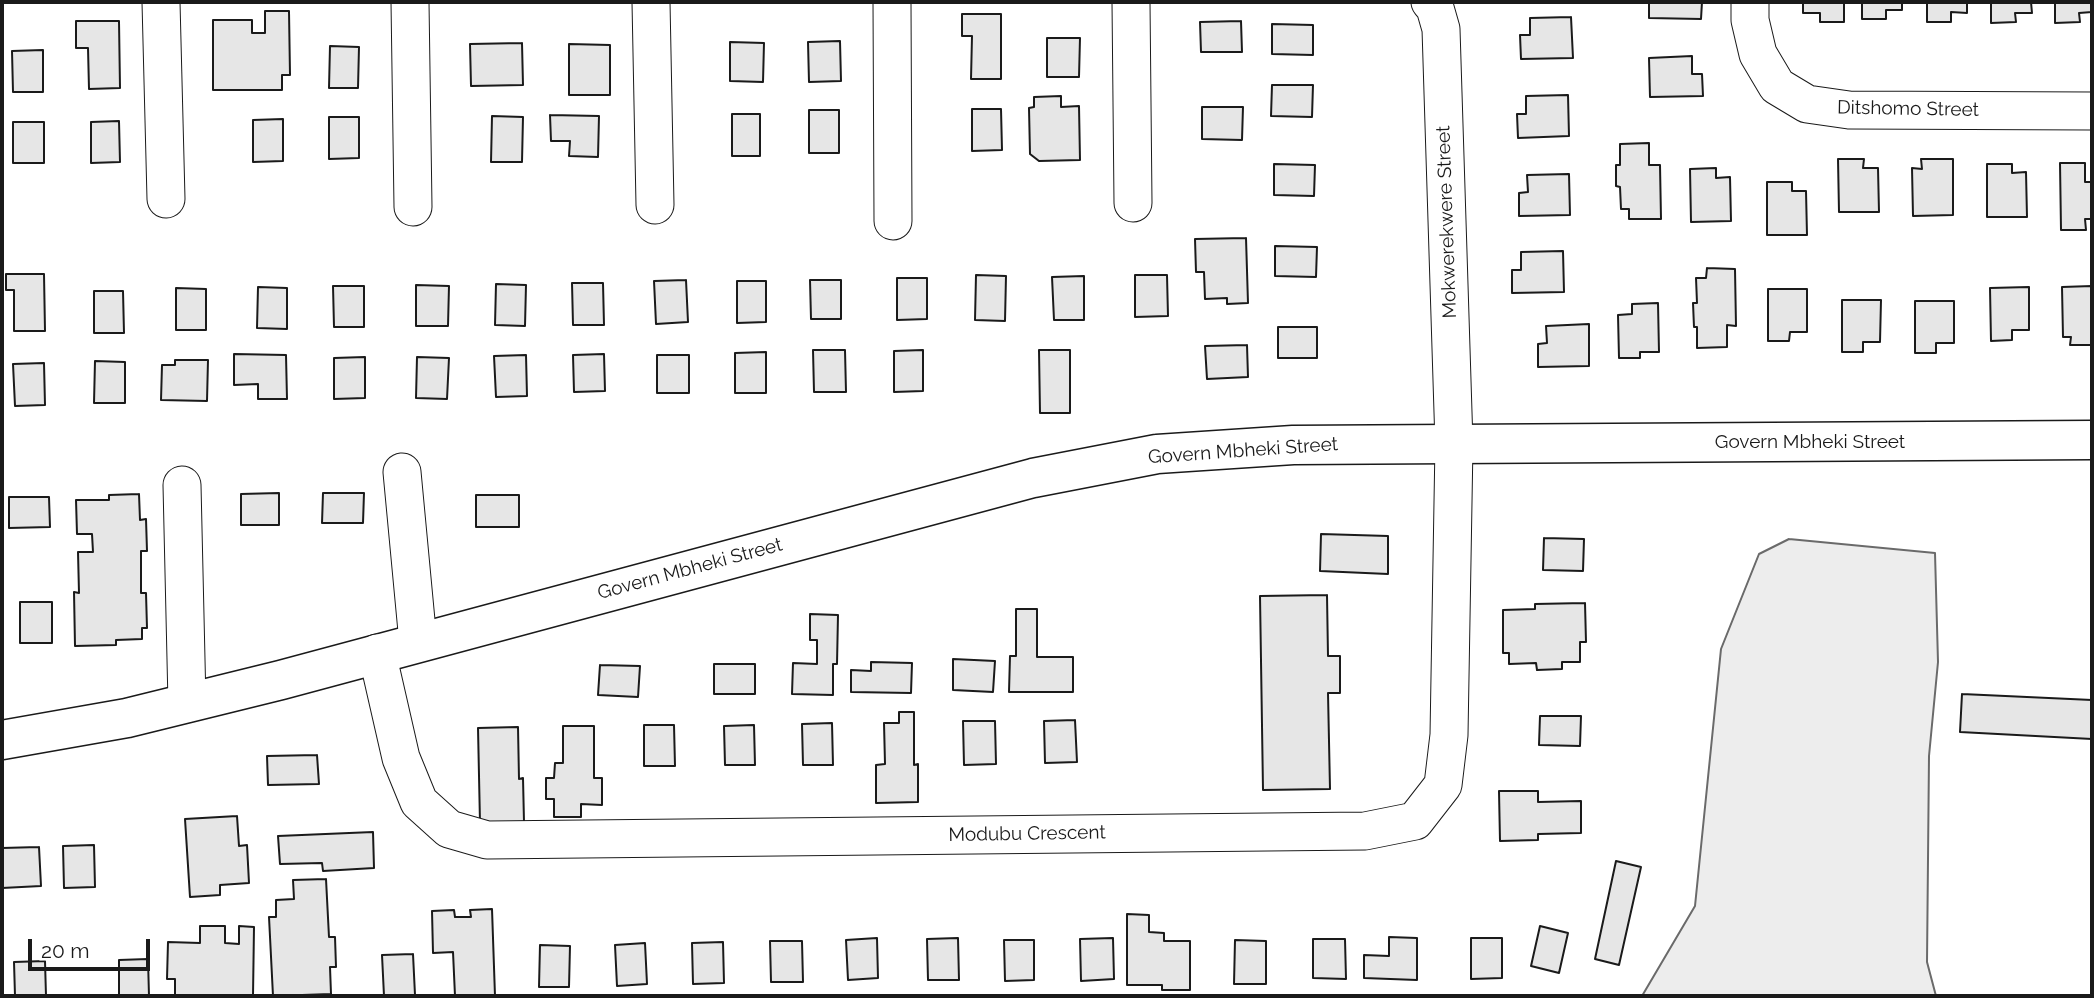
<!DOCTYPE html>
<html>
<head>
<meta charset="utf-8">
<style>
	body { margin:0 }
	#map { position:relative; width:2094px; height:998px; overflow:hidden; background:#fff; font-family:Raleway,sans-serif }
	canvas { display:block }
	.frame { position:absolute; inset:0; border:4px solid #1a1a1a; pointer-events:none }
	.scale { position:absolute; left:28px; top:939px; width:122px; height:32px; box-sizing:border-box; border:4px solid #1a1a1a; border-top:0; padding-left:9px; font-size:21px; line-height:24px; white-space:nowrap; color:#1a1a1a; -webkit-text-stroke:5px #fff; paint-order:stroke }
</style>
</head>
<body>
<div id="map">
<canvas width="2094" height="998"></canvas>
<div class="frame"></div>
<div class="scale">20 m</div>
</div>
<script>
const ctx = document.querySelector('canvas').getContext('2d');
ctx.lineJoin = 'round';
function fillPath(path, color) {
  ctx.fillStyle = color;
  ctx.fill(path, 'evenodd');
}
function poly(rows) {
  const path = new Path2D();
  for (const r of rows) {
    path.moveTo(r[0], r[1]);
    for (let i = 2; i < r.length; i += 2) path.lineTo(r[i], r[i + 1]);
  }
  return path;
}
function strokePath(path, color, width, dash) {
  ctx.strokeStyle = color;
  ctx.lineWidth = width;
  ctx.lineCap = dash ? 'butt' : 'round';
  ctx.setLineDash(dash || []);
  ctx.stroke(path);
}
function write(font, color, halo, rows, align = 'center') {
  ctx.font = font + ' Raleway,sans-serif';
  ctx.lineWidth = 5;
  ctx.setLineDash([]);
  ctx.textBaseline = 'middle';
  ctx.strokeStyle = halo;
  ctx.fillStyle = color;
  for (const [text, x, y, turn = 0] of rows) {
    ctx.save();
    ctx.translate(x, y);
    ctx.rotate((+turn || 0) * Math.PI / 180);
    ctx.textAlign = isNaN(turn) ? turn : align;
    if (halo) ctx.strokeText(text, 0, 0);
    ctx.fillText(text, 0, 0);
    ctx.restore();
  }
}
const green = poly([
	[1789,539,1935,553,1938,662,1929,756,1927,962,1936,996,1642,996,1695,906,1721,649,1759,554,1789,539]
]);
const building = poly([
	[1649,2,1702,2,1701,19,1649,18,1649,2],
	[1803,2,1844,2,1844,22,1820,22,1820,13,1803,13,1803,2],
	[1862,2,1902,2,1902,10,1886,10,1886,19,1862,19,1862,2],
	[1927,2,1967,2,1967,13,1951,12,1951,22,1927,22,1927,2],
	[1991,2,2031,2,2032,13,2015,13,2016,22,1991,23,1991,2],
	[2055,2,2092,2,2092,12,2079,13,2080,22,2055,23,2055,2],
	[265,11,289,11,290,75,282,75,282,90,213,90,213,20,252,20,252,33,265,33,265,11],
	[962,14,1001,14,1001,79,971,79,972,36,962,36,962,14],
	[1571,17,1573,58,1521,59,1520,35,1530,35,1530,18,1571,17],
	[76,21,119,21,120,88,89,89,88,48,76,48,76,21],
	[1241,21,1242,52,1201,52,1200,22,1241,21],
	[1272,24,1313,25,1313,55,1272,54,1272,24],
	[1047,38,1080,38,1079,77,1047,77,1047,38],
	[840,41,841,81,809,82,808,42,840,41],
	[730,42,764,43,763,82,730,81,730,42],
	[522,43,523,85,471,86,470,44,522,43],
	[569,44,610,45,610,95,569,95,569,44],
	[330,46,359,47,358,88,329,88,330,46],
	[43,50,43,92,13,92,12,51,43,50],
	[1692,56,1692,74,1702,74,1703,96,1650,97,1649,58,1692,56],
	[1272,85,1313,85,1312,117,1271,116,1272,85],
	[1568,95,1569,136,1518,138,1517,114,1526,114,1526,96,1568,95],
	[1061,96,1061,107,1079,106,1080,160,1039,161,1030,154,1029,108,1034,107,1034,97,1061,96],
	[1202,107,1243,107,1242,140,1202,139,1202,107],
	[972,109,1001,109,1002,150,972,151,972,109],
	[809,110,839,110,839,153,809,153,809,110],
	[732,114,760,114,760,156,732,156,732,114],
	[550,115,599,116,598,157,569,156,570,141,551,141,550,115],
	[492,116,523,117,522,162,491,162,492,116],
	[329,117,359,117,359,158,329,159,329,117],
	[283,119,283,161,253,162,253,120,283,119],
	[119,121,120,162,91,163,91,122,119,121],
	[13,122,44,122,44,163,13,163,13,122],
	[1649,143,1649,165,1660,165,1661,219,1629,219,1629,209,1621,209,1620,187,1616,186,1616,165,1620,165,1620,144,1649,143],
	[1838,159,1864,159,1863,168,1878,168,1879,212,1839,212,1838,159],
	[1921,159,1953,159,1953,215,1913,216,1912,168,1922,169,1921,159],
	[2060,163,2085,163,2085,182,2092,182,2092,219,2085,219,2086,230,2061,230,2060,163],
	[1274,164,1315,165,1314,196,1274,195,1274,164],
	[1987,164,2012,164,2012,173,2026,172,2027,217,1987,217,1987,164],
	[1716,168,1716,178,1730,177,1731,221,1691,222,1690,169,1716,168],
	[1569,174,1570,215,1519,216,1519,193,1528,192,1527,175,1569,174],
	[1767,182,1792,182,1792,191,1806,191,1807,235,1767,235,1767,182],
	[1246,238,1248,303,1227,304,1227,298,1205,299,1204,272,1196,272,1195,239,1246,238],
	[1275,246,1317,247,1316,277,1275,276,1275,246],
	[1563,251,1564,292,1512,293,1512,270,1521,270,1521,252,1563,251],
	[1707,268,1735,269,1736,326,1727,325,1727,347,1697,348,1697,327,1694,327,1693,303,1697,303,1696,278,1706,278,1707,268],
	[6,274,44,274,45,331,14,331,14,290,6,290,6,274],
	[976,275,1006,276,1005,321,975,320,976,275],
	[1135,275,1167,275,1168,316,1135,317,1135,275],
	[1084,276,1084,320,1054,320,1052,277,1084,276],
	[897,278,927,278,927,319,897,320,897,278],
	[686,280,688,322,656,324,654,281,686,280],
	[810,280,841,280,841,319,811,319,810,280],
	[737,281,766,281,766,322,737,323,737,281],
	[572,283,603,283,604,325,573,325,572,283],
	[496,284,526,285,525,326,495,325,496,284],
	[416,285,449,286,448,326,416,326,416,285],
	[333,286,364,286,364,327,334,327,333,286],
	[2092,286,2092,345,2070,345,2071,337,2063,337,2062,287,2092,286],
	[258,287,287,288,287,329,257,328,258,287],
	[2029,287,2029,330,2012,330,2012,340,1991,341,1990,288,2029,287],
	[176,288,206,289,206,330,176,330,176,288],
	[1768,289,1807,289,1807,332,1790,332,1789,341,1768,341,1768,289],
	[94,291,123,291,124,333,94,333,94,291],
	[1842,300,1881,300,1880,342,1863,342,1863,352,1842,352,1842,300],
	[1915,301,1954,301,1954,343,1936,343,1936,353,1915,353,1915,301],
	[1658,303,1659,352,1640,352,1640,358,1619,358,1618,315,1632,314,1632,304,1658,303],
	[1589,324,1589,366,1538,367,1538,344,1547,343,1546,326,1589,324],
	[1278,327,1317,327,1317,358,1278,358,1278,327],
	[1247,345,1248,377,1207,379,1205,346,1247,345],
	[813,350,845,350,846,392,814,392,813,350],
	[923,350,923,391,894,392,894,351,923,350],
	[1039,350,1070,350,1070,413,1040,413,1039,350],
	[766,352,766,393,735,393,735,353,766,352],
	[234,354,286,355,287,399,258,399,258,384,234,385,234,354],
	[604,354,605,391,574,392,573,355,604,354],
	[526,355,527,396,496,397,494,356,526,355],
	[657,355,689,355,689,393,657,393,657,355],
	[365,357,365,398,334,399,334,358,365,357],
	[417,357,449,358,447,399,416,398,417,357],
	[175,360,208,360,207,401,161,400,162,365,175,365,175,360],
	[95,361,125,362,125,403,94,403,95,361],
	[44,363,45,405,15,406,13,364,44,363],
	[279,493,279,525,241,525,241,494,279,493],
	[323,493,364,493,363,523,322,523,323,493],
	[139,494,140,520,146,519,147,551,141,551,141,593,146,593,147,628,142,628,142,639,116,640,116,645,75,646,74,592,79,593,78,552,93,552,92,534,77,534,76,500,109,500,109,495,139,494],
	[476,495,519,495,519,527,476,527,476,495],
	[9,497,49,497,50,527,9,528,9,497],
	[1321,534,1388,536,1388,574,1320,571,1321,534],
	[1544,538,1584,539,1583,571,1543,570,1544,538],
	[1327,595,1328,656,1340,656,1340,693,1328,693,1330,789,1263,790,1260,596,1327,595],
	[20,602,52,602,52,643,20,643,20,602],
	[1585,603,1586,642,1580,642,1580,662,1562,662,1562,669,1537,670,1536,663,1509,664,1509,653,1503,653,1503,610,1535,609,1535,604,1585,603],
	[1016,609,1037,609,1037,657,1073,657,1073,692,1009,692,1010,656,1016,656,1016,609],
	[810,614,838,615,837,664,833,664,833,695,792,694,793,663,817,664,817,640,810,640,810,614],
	[953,659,995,661,993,692,953,690,953,659],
	[871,662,912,663,911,693,851,692,851,670,871,671,871,662],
	[714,664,755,664,755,694,714,694,714,664],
	[600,665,640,666,638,697,598,695,600,665],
	[1962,694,2092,700,2092,739,1960,732,1962,694],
	[899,712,914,712,914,765,918,764,918,802,876,803,876,765,885,764,884,723,899,723,899,712],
	[1540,716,1581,716,1580,746,1539,745,1540,716],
	[1075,720,1077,762,1045,763,1044,721,1075,720],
	[963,721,995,721,996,764,964,765,963,721],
	[832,723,833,765,803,765,802,724,832,723],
	[644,725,674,725,675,766,644,766,644,725],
	[754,725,755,765,725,765,724,726,754,725],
	[563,726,594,726,594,778,602,778,602,805,581,804,581,817,554,817,554,799,546,799,546,778,554,778,555,763,563,763,563,726],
	[518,727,519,779,523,778,524,822,480,823,478,728,518,727],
	[317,755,319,784,268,785,267,756,317,755],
	[1499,791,1538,791,1538,802,1581,801,1581,833,1538,834,1538,840,1500,841,1499,791],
	[237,816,239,846,247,845,249,883,220,885,220,895,190,897,185,819,237,816],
	[373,832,374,868,323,871,322,863,280,864,278,836,373,832],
	[94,845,95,887,64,888,63,846,94,845],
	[39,847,41,886,2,888,2,848,39,847],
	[1616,861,1641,867,1619,965,1595,959,1616,861],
	[326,879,329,937,335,937,336,967,330,967,331,994,273,996,269,917,276,917,276,900,294,899,293,880,326,879],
	[492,909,495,996,455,996,453,952,433,953,432,911,454,910,455,917,471,917,470,910,492,909],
	[1127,914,1149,915,1149,932,1164,933,1164,941,1190,941,1190,990,1162,990,1162,985,1127,985,1127,914],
	[200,926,225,926,225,943,239,944,239,926,254,927,253,996,175,996,175,979,167,979,168,942,200,943,200,926],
	[1540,926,1568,933,1559,973,1531,966,1540,926],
	[1389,937,1417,938,1417,980,1364,978,1364,955,1389,956,1389,937],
	[877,938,878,978,848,980,846,940,877,938],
	[958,938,959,980,928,980,927,939,958,938],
	[1113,938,1114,979,1081,981,1080,939,1113,938],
	[1471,938,1502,938,1502,978,1471,979,1471,938],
	[1313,939,1345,939,1346,979,1313,978,1313,939],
	[1004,940,1034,940,1034,980,1005,981,1004,940],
	[1235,940,1266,941,1266,984,1234,984,1235,940],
	[770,941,802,941,803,982,771,982,770,941],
	[723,942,724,983,693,984,692,943,723,942],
	[645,943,647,984,617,986,615,945,645,943],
	[540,945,570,946,569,987,539,987,540,945],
	[413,954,415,995,384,996,382,955,413,954],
	[148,959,149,996,119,996,119,960,148,959],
	[45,961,46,996,15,996,14,962,45,961]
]);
const street = poly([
	[161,2,166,199],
	[410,2,413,207],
	[651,2,655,205],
	[892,2,893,221],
	[1131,2,1133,203],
	[1750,2,1750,20,1758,54,1777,86,1807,104,1849,110,2092,111],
	[402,472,418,642],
	[182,485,187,703],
	[377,653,401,758,419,802,449,829,487,840,1365,831,1415,821,1443,785,1449,735,1454,444,1441,29,1435,8,1430,2]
]);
const secondary = poly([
	[2,740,127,718,281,680,1033,478,1157,454,1293,445,2092,440]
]);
const streetNames = [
	["Ditshomo Street",1908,109,1],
	["Mokwerekwere Street",1447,222,-92],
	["Govern Mbheki Street",1810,442],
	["Govern Mbheki Street",1243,451,-4],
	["Govern Mbheki Street",690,569,-15],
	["Modubu Crescent",1027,834,-1]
];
fillPath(green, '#ededed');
strokePath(green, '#6a6a6a', 2);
fillPath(building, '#e6e6e6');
strokePath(building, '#1a1a1a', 2);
strokePath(street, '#1a1a1a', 39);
strokePath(secondary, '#1a1a1a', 41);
strokePath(street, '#fff', 37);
strokePath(secondary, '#fff', 38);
write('19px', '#1a1a1a', '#fff', streetNames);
</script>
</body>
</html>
